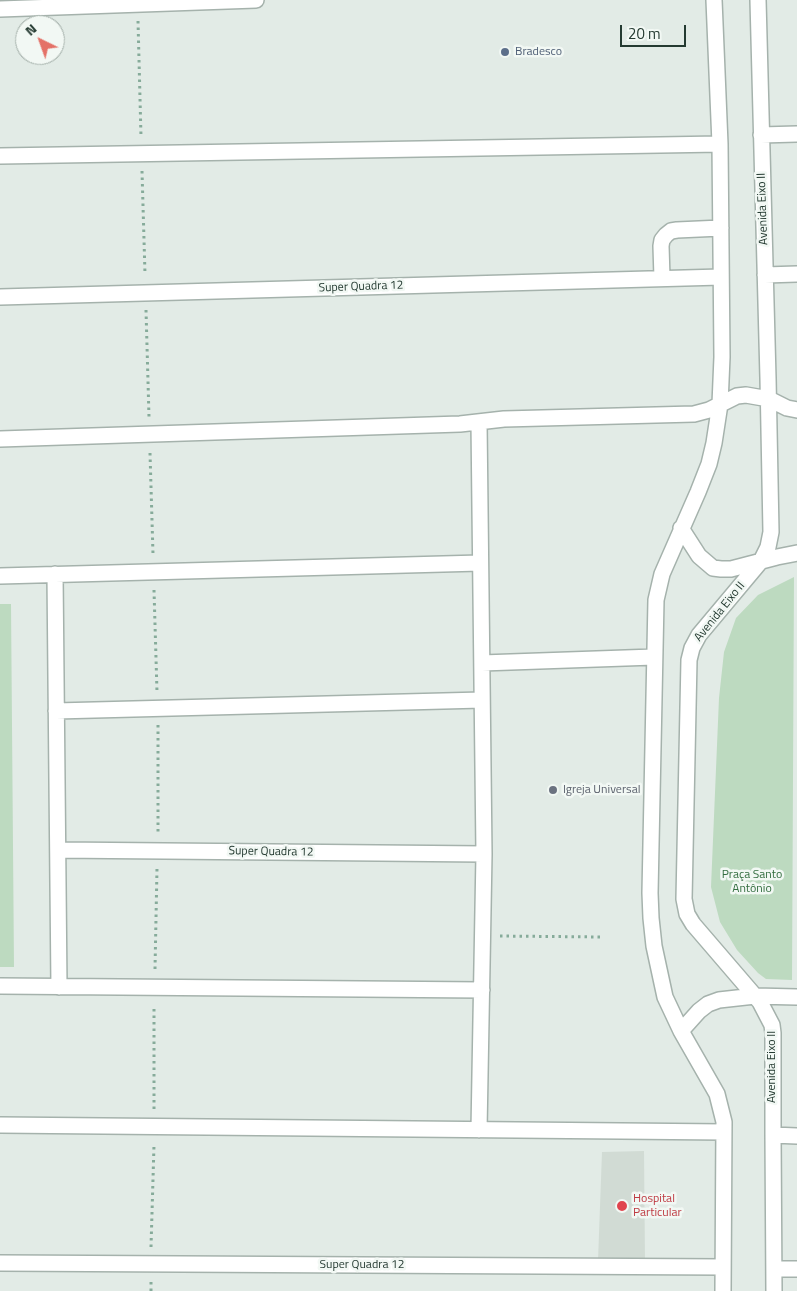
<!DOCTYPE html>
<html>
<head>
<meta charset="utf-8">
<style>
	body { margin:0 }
	#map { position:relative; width:797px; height:1291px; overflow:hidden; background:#e2ebe6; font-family:"Titillium Web",sans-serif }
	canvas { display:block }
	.north { position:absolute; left:15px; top:15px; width:50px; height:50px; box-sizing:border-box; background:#f2f8f4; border:1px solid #a0aca6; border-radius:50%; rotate:318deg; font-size:14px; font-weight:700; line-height:20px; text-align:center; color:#243a31 }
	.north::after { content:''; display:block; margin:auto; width:18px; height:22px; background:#e47167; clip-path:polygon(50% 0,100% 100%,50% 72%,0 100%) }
	.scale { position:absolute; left:620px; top:25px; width:66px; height:22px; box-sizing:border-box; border:2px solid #243a31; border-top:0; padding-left:6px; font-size:15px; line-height:18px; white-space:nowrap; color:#243a31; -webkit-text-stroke:4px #f2f8f4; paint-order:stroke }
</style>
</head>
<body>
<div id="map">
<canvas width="797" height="1291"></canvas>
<div class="north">N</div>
<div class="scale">20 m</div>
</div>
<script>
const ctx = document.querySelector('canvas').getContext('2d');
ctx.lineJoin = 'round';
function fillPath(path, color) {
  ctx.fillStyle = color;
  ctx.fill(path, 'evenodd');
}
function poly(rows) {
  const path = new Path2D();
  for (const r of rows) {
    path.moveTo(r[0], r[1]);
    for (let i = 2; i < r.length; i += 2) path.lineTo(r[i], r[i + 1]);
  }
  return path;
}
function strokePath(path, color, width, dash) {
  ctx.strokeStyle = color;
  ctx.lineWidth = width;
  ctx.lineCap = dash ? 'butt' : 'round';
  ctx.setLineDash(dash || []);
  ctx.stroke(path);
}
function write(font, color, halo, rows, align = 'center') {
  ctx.font = font + ' "Titillium Web",sans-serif';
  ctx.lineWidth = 5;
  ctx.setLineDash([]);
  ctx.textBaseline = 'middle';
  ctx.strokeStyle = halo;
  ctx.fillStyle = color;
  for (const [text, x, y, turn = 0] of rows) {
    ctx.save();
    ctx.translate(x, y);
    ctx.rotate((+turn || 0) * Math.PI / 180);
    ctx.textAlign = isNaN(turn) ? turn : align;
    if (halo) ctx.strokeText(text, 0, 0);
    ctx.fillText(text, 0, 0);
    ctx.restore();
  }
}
const built = poly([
	[644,1151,645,1262,598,1261,602,1152]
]);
const green = poly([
	[794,577,792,980,766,979,758,973,737,950,720,922,711,887,719,698,724,652,736,618,758,595],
	[0,604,11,604,14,967,0,967]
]);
const path = poly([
	[138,21,141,137],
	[142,171,145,274],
	[146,310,149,417],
	[150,453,153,554],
	[154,590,157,692],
	[158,725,158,834],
	[500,936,602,937],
	[155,969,157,868],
	[154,1109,154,1005],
	[151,1247,154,1145],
	[151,1291,151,1280]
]);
const minor = poly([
	[714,0,720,144,722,357,720,404,714,443,709,464,698,492,662,574,656,600,650,893,651,918,654,946,665,997,681,1031,717,1094,724,1122,723,1291],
	[758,0,768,378,771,532,768,547,761,561,699,635,692,648,689,660,684,899,687,914,693,924,760,1002,772,1025,773,1033,773,1135,774,1291],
	[0,9,256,0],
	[761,135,797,134],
	[0,156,720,144],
	[765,275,797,274],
	[662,278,661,246,662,240,666,235,671,231,677,230,721,228],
	[0,297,721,277],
	[479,422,484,854,479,1130],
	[0,439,460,424,504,419,694,414,709,410,737,396,746,395,769,399,787,408,797,410],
	[681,528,699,556,713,568,721,569,731,569,777,557,797,553],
	[55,574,59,987],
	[0,576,480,563],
	[482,663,654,657],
	[56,711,482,700],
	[58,850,484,854],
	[0,986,482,990],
	[681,1031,699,1011,708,1004,719,1000,755,996,797,997],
	[0,1125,724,1132],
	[773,1135,797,1136],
	[0,1263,723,1267],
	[775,1269,797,1269]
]);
const markers = [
	[505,52,5,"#5c6f8a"],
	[553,790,5,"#6b7280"],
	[622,1206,6,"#e0444e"]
];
const serviceNames = [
	["Bradesco",515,52]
];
const streetNames = [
	["Avenida Eixo II",763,209,-92],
	["Super Quadra 12",361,287,-2],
	["Avenida Eixo II",720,612,-51],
	["Super Quadra 12",271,852,1],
	["Avenida Eixo II",772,1067,-90],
	["Super Quadra 12",362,1265]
];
const worshipNames = [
	["Igreja Universal",563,790]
];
const parkNames = [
	["Praça Santo",752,875],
	["Antônio",752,889]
];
const healthNames = [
	["Hospital",633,1199],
	["Particular",633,1213]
];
fillPath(built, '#d1dbd4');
fillPath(green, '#bddac0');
strokePath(minor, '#a5b2ac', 18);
strokePath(path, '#86ab9a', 3, [2.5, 4]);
strokePath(minor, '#fff', 15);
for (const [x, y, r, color] of markers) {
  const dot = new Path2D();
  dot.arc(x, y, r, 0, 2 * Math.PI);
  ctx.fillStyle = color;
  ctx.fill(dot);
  strokePath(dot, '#f2f8f4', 2);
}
write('12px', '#4e5e75', '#f2f8f4', serviceNames, 'left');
write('12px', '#243a31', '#f2f8f4', streetNames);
write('12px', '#5b616d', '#f2f8f4', worshipNames, 'left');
write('12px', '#326d3f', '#f2f8f4', parkNames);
write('12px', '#be3a42', '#f2f8f4', healthNames, 'left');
</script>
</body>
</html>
